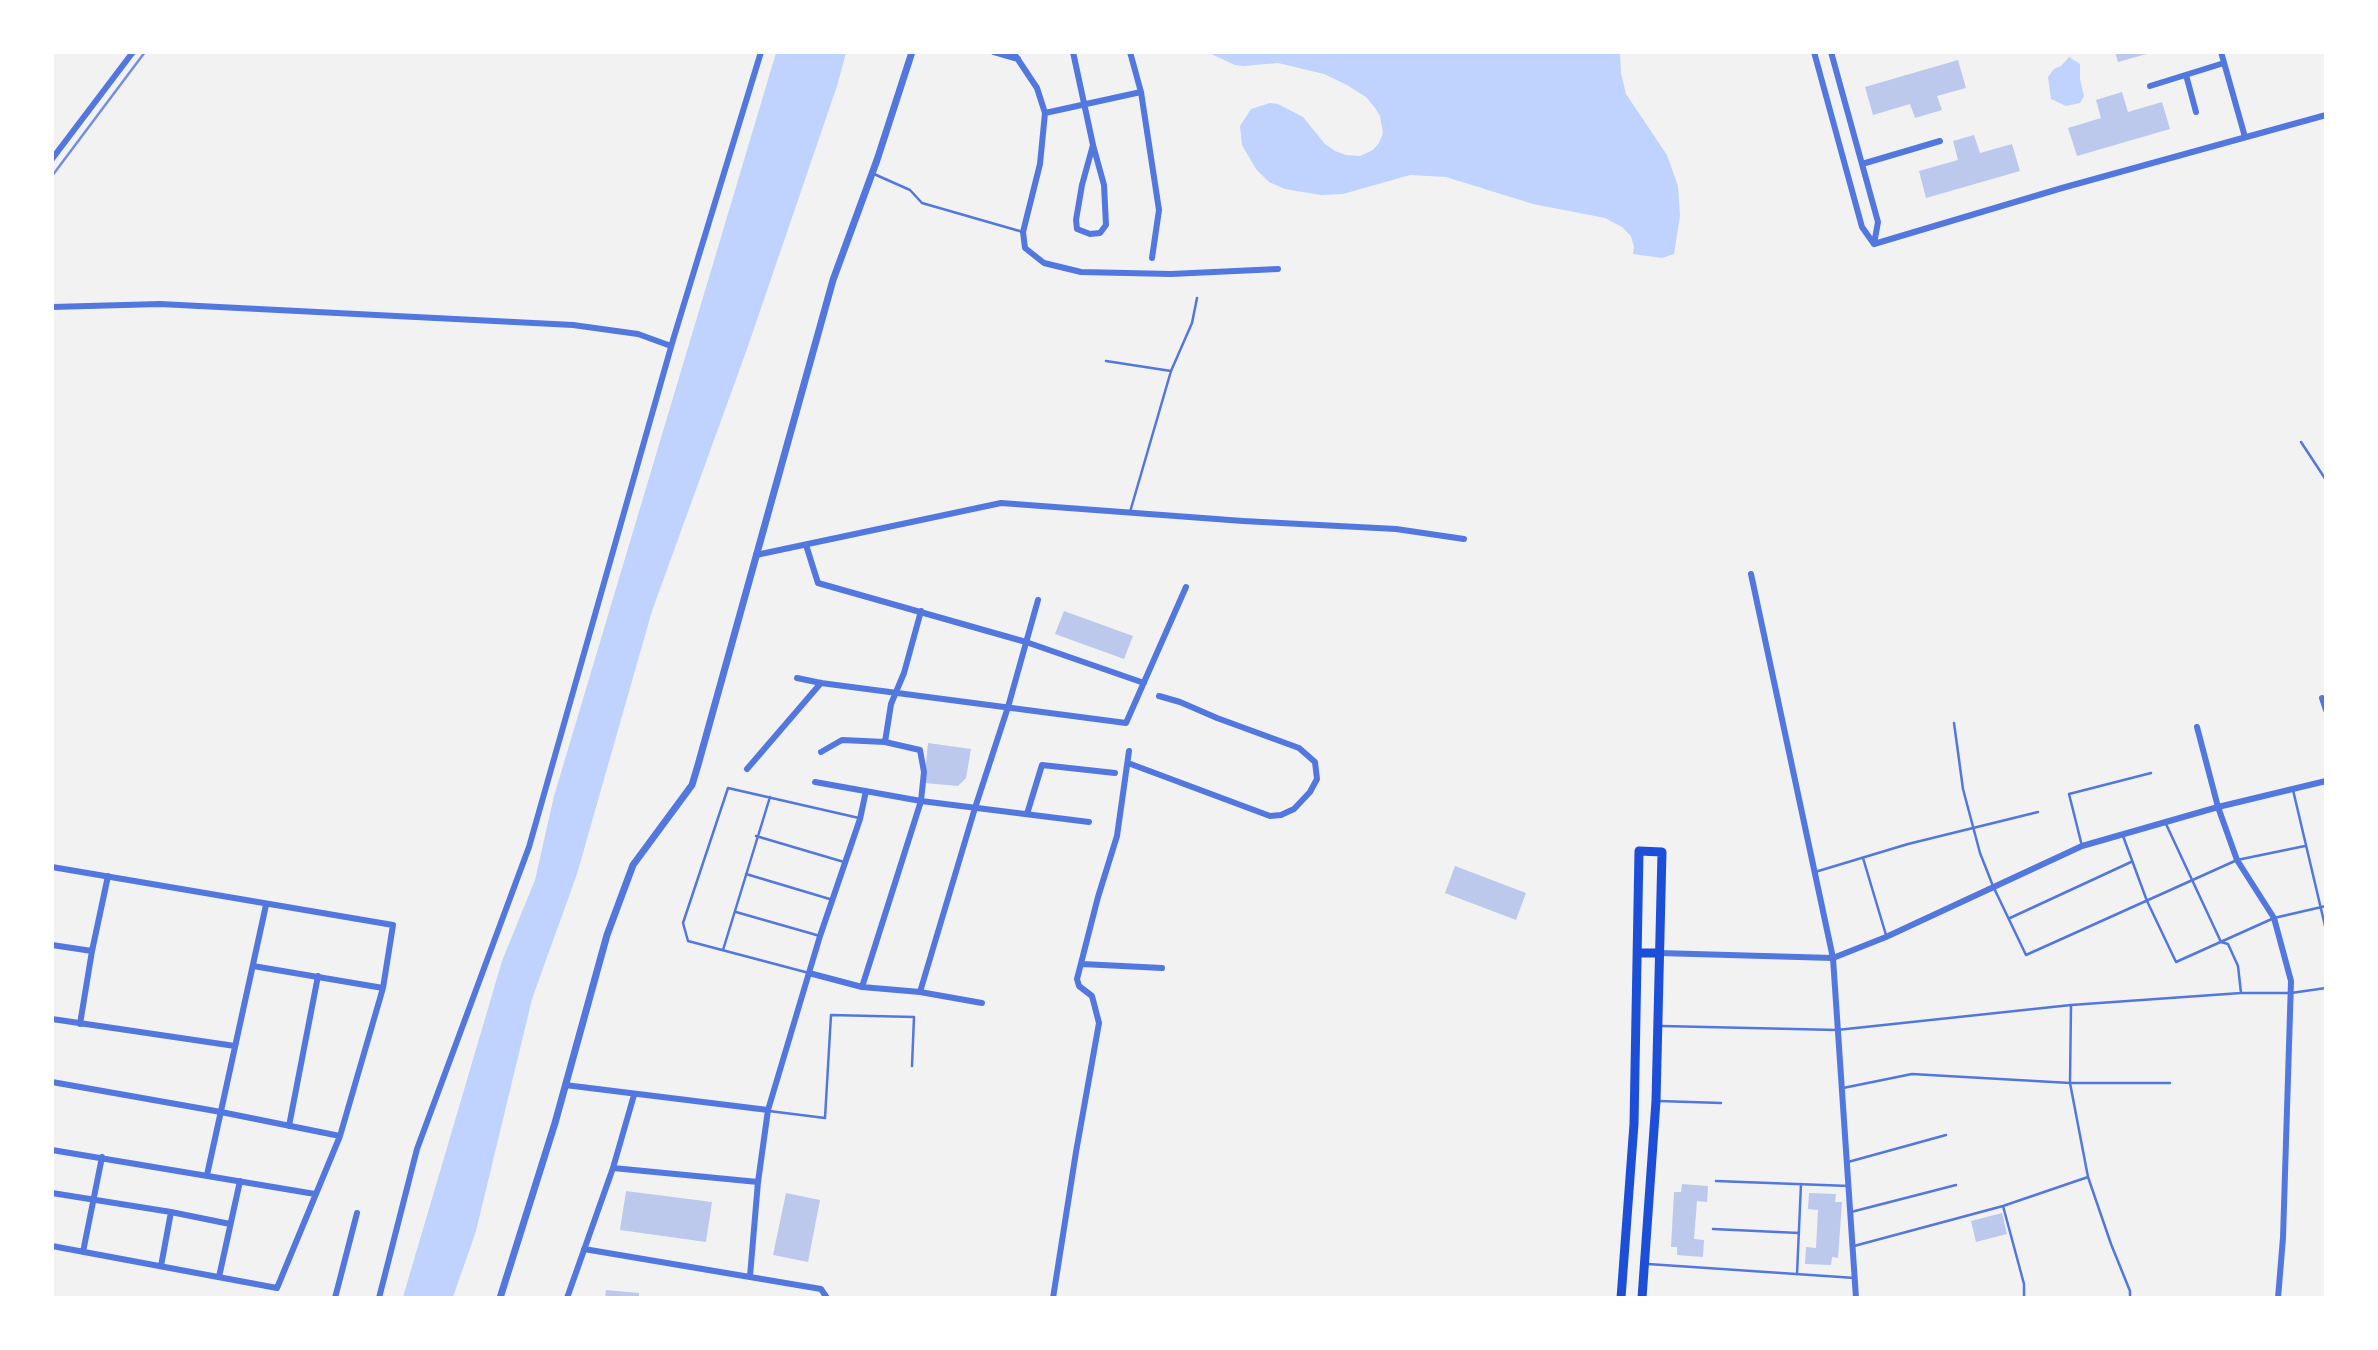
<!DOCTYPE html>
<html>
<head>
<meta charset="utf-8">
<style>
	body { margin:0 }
	#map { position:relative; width:2378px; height:1350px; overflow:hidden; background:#f2f2f2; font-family:Inter,sans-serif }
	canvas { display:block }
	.frame { position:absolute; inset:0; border:54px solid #fff; pointer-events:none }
</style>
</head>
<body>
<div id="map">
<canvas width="2378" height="1350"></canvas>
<div class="frame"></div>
</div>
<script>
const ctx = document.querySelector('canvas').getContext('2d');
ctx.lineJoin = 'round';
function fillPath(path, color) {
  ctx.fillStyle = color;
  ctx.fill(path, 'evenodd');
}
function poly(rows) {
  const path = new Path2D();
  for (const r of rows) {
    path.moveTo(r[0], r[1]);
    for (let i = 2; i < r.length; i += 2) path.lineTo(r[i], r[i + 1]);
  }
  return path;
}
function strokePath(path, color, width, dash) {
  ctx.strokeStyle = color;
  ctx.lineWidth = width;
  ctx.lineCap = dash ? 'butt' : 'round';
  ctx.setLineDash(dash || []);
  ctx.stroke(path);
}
const water = poly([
	[776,53,846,53,837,86,747,349,652,611,577,874,532,999,476,1231,453,1297,403,1297,502,961,535,880,554,796],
	[1209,53,1620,53,1621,73,1626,94,1667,155,1678,186,1680,216,1674,254,1662,258,1633,254,1634,247,1631,236,1622,227,1605,218,1533,204,1446,177,1410,175,1343,194,1321,195,1285,189,1269,182,1256,169,1242,145,1240,126,1251,109,1270,103,1278,104,1303,117,1325,144,1335,151,1346,155,1360,156,1373,150,1379,143,1383,133,1380,116,1375,108,1366,97,1347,85,1324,74,1278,63,1243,66,1235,65],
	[2069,57,2080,64,2080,79,2084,96,2080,103,2066,106,2051,99,2048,77,2054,69,2061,66]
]);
const building = poly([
	[2115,52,2150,52,2150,53,2118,62],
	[1958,60,1966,88,1937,96,1942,110,1915,118,1910,104,1873,115,1865,87],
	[2122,92,2128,112,2162,102,2170,129,2077,156,2068,128,2101,118,2096,100],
	[1974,135,1980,153,2012,144,2020,171,1926,198,1919,171,1958,160,1953,141],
	[1064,611,1133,636,1124,659,1055,634],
	[928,743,971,749,966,778,958,786,924,783],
	[1455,866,1526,893,1516,920,1445,893],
	[1682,1184,1708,1186,1707,1202,1697,1201,1694,1239,1704,1240,1703,1257,1677,1255,1677,1247,1671,1247,1674,1192,1681,1192],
	[626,1191,712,1202,706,1242,620,1230],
	[786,1193,820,1200,808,1262,773,1255],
	[1809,1193,1836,1194,1835,1202,1842,1202,1838,1258,1832,1257,1831,1265,1805,1264,1806,1247,1816,1248,1818,1210,1808,1209],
	[2002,1213,2007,1234,1976,1242,1971,1221],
	[606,1290,639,1293,639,1298,605,1298]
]);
const service = poly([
	[874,174,910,190,922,203,1023,232],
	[1106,361,1171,371],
	[2301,442,2326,480],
	[1130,512,1171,371,1192,323,1197,298],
	[1954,723,1963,789,1980,853,1993,886,2026,955,2237,860,2305,846],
	[2293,790,2326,930],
	[2166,824,2221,942,2228,944,2238,966,2241,993],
	[756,836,844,862],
	[2123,836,2147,901,2176,962,2274,918,2326,906],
	[2082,846,2069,794,2151,773],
	[1863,858,1886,935],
	[1815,872,1908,844,2038,812],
	[746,874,833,900],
	[736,912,820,936],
	[2010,918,2131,862],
	[723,950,770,797],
	[809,973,688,941,683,923,728,788,859,818],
	[2071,1005,2070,1083,2088,1177,2111,1244,2130,1291,2130,1298],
	[1662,1026,1837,1030,2071,1005,2241,993,2291,993,2326,988],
	[1843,1088,1912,1074,2070,1083,2170,1083],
	[1659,1101,1721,1103],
	[769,1111,825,1118,831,1015,914,1017,912,1066],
	[1848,1162,1946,1135],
	[1716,1181,1849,1186],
	[2003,1206,2024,1284,2024,1298],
	[1851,1212,1956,1185],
	[1713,1229,1799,1233],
	[1854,1246,2003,1206,2088,1177],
	[1648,1264,1855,1278],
	[1797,1274,1801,1184]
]);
const minor = poly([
	[994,52,1018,59],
	[1013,52,1037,88,1045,113,1040,164,1023,232,1025,248,1044,263,1081,272,1171,274,1278,269],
	[1073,52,1093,145,1104,185,1106,225,1100,233,1090,234,1077,229,1076,220,1082,185,1093,145],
	[1130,52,1141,92,1159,210,1152,258],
	[1814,52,1862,227,1874,244],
	[1831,52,1878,222,1874,244],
	[2221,52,2245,137],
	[2186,75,2196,112],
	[2150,86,2224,63],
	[1045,113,1141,92],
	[52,159,133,52],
	[1862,164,1940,141],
	[1874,244,2062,188,2326,115],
	[52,307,160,304,573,325,638,334,671,346],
	[806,545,818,583,1026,642,1144,683],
	[756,555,1001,503,1243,521,1396,529,1464,539],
	[1751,574,1833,958,1856,1298],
	[797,678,821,683,1126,723,1186,587],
	[2322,698,2326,710],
	[2197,727,2218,807,2237,860,2274,918,2291,981,2283,1238,2278,1298],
	[885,742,891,704,904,673,921,611],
	[821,752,842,740,885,742,920,750,924,772,921,801,862,987],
	[1128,763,1270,816,1281,815,1294,809,1310,792,1317,779,1315,762,1299,748,1217,718,1180,702,1159,696],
	[747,769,821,683],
	[815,782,921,801,1089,822],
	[1027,814,1042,765,1115,773],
	[52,867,393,925,383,988,340,1136,277,1288,52,1246],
	[52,945,92,951],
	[1659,953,1833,958,1886,937,2082,846,2218,807,2326,781],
	[1082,964,1162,968],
	[253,966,383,988],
	[809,973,862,987,920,992,982,1003],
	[920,992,975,808,1008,707,1038,600],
	[52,1019,235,1046],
	[80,1024,92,951,108,876],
	[52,1082,221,1112,340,1136],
	[565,1085,768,1110],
	[289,1126,318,976],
	[52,1150,315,1194],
	[613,1168,758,1182],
	[207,1175,266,905],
	[52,1193,171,1212,230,1224],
	[584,1249,821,1289,827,1298],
	[83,1252,102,1157],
	[161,1266,171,1212],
	[750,1276,758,1182,768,1110,820,936,860,819,866,791],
	[219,1277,240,1181],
	[335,1298,357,1213],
	[379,1298,417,1149,529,847,673,340,761,52],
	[567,1298,613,1168,634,1095],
	[1053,1298,1076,1152,1099,1023,1092,996,1079,986,1077,979,1098,897,1117,836,1129,751]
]);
const tertiary = poly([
	[500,1298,555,1123,607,935,633,865,692,785,698,765,833,280,877,160,912,52]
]);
const secondary = poly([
	[1638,953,1659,953],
	[1621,1298,1634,1124,1639,851,1662,852,1656,1101,1642,1298]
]);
const rail = poly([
	[52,176,145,52]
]);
fillPath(water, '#bfd3fe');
fillPath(building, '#bdc9ec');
strokePath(service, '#5277de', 2.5);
strokePath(minor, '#5277de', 6);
strokePath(tertiary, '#5277de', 7);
strokePath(secondary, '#1d4ed8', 9);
strokePath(rail, '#7290e2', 2.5);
</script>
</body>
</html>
